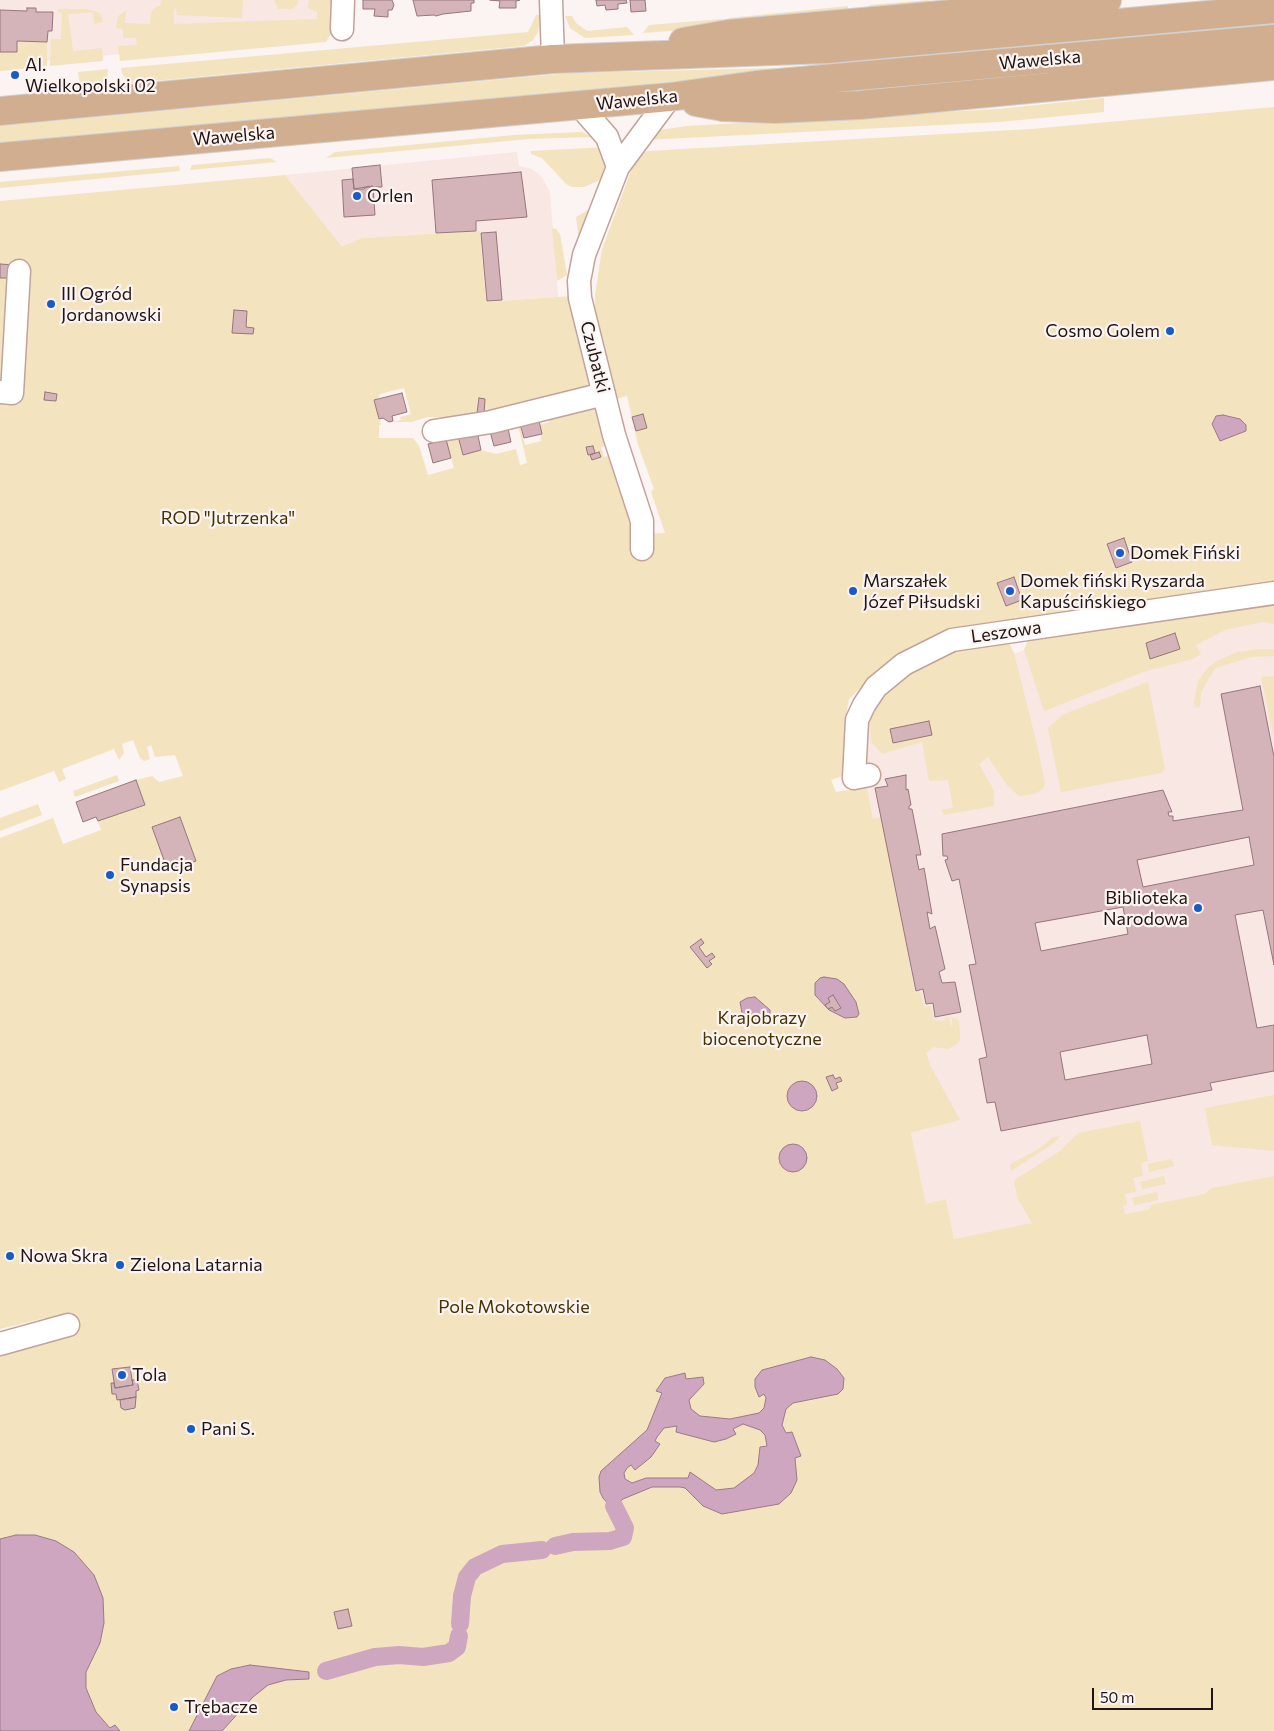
<!DOCTYPE html>
<html>
<head>
<meta charset="utf-8">
<style>
	body { margin:0 }
	#map { position:relative; width:1274px; height:1731px; overflow:hidden; background:#fbf4f2; font-family:Commissioner,sans-serif }
	canvas { display:block }
	.scale { position:absolute; left:1092px; top:1688px; width:121px; height:22px; box-sizing:border-box; border:2px solid #201512; border-top:0; padding-left:6px; font-size:15px; line-height:18px; white-space:nowrap; color:#201512; -webkit-text-stroke:4px #fbf4f2; paint-order:stroke }
</style>
</head>
<body>
<div id="map">
<canvas width="1274" height="1731"></canvas>
<div class="scale">50 m</div>
</div>
<script>
const ctx = document.querySelector('canvas').getContext('2d');
ctx.lineJoin = 'round';
function fillPath(path, color) {
  ctx.fillStyle = color;
  ctx.fill(path, 'evenodd');
}
function poly(rows) {
  const path = new Path2D();
  for (const r of rows) {
    if (r.length === 3) {
      path.moveTo(r[0] + r[2], r[1]);
      path.arc(r[0], r[1], r[2], 0, 2 * Math.PI);
      continue;
    }
    path.moveTo(r[0], r[1]);
    for (let i = 2; i < r.length; i += 2) path.lineTo(r[i], r[i + 1]);
  }
  return path;
}
function strokePath(path, color, width, dash) {
  ctx.strokeStyle = color;
  ctx.lineWidth = width;
  ctx.lineCap = dash ? 'butt' : 'round';
  ctx.setLineDash(dash || []);
  ctx.stroke(path);
}
function write(font, color, halo, rows, align = 'center') {
  ctx.font = font + ' Commissioner,sans-serif';
  ctx.lineWidth = 4.5;
  ctx.setLineDash([]);
  ctx.textBaseline = 'middle';
  ctx.strokeStyle = halo;
  ctx.fillStyle = color;
  for (const [text, x, y, turn = 0] of rows) {
    ctx.save();
    ctx.translate(x, y);
    ctx.rotate((+turn || 0) * Math.PI / 180);
    ctx.textAlign = isNaN(turn) ? turn : align;
    if (halo) ctx.strokeText(text, 0, 0);
    ctx.fillText(text, 0, 0);
    ctx.restore();
  }
}
const built = poly([
	[0,0,331,0,330,35,0,65],
	[517,152,519,166,532,169,541,176,550,192,558,297,486,302,480,231,362,238,342,248,285,175],
	[1274,611,1274,1176,1211,1188,1204,1194,1150,1205,1151,1209,1125,1214,1122,1206,954,1239,946,1199,926,1205,911,1133,932,1128,867,787,864,728,874,709,1024,650,1029,639]
]);
const green = poly([
	[161,0,243,0,242,18,177,15,176,8,174,10,174,24,317,19,317,12,308,8,309,0,331,0,330,35,326,42,120,61,118,46,137,45,136,38,123,38,123,29,116,28,118,16,126,11,125,23,150,24,151,12,157,6,160,6],
	[274,0,298,0,298,4,292,9,278,9],
	[929,0,930,8,869,13,869,5],
	[848,6,849,15,729,26,729,18],
	[58,9,86,9,100,13,103,22,94,24,93,12,68,14,73,51,102,48,103,61,50,66,51,39,61,39,62,13,58,12],
	[536,15,541,15,538,32,533,40,524,46,132,83,127,81,122,73,121,68,528,32],
	[565,16,572,16,576,23,587,31,627,27,634,35,585,38,570,28],
	[722,19,723,27,643,33,649,25],
	[17,41,47,42,47,66,0,71,0,52,16,52],
	[819,65,820,68,574,91,0,143,0,126,570,73,778,68],
	[108,69,107,81,103,85,80,87,78,72],
	[1104,98,1104,112,999,122,646,140,652,133,660,130,686,126,998,109],
	[1274,107,1274,585,908,651,872,676,849,699,845,720,848,774,831,780,836,792,867,787,873,819,882,817,915,993,921,992,924,1007,931,1006,934,1020,945,1021,944,1018,949,1017,951,1026,953,1025,951,1017,959,1020,960,1040,957,1044,948,1049,933,1047,926,1053,931,1067,960,1120,911,1133,926,1204,946,1199,954,1239,1032,1223,1018,1199,1014,1183,1016,1179,1060,1151,1078,1133,1140,1121,1148,1161,1141,1163,1143,1176,1133,1178,1136,1192,1125,1194,1127,1205,1123,1206,1125,1214,1150,1209,1150,1205,1204,1194,1211,1188,1274,1176,1274,1731,0,1731,0,1353,52,1338,45,1318,0,1329,0,838,53,818,63,844,101,830,98,821,118,814,120,816,120,814,145,805,136,780,152,776,159,782,183,776,175,755,155,757,151,745,147,747,150,759,144,761,140,758,133,740,122,744,124,753,119,760,114,749,62,769,66,779,59,782,54,771,0,791,0,201,285,175,342,247,362,238,480,231,486,302,572,296,592,386,480,417,427,417,412,422,393,422,401,420,400,417,411,414,404,388,380,394,379,398,374,400,381,425,379,425,379,438,413,438,419,446,428,475,454,468,446,439,458,436,463,455,481,450,496,454,516,449,520,465,527,463,517,421,519,420,525,445,541,441,540,425,549,422,552,410,596,399,608,445,601,447,604,457,611,455,635,529,634,534,665,533,651,492,654,489,638,445,627,396,616,399,595,314,595,295,602,249,637,155,648,151,1031,129],
	[180,817,196,861,168,870,153,827],
	[582,132,592,137,529,139,326,158,335,152,514,135],
	[607,147,608,165,603,176,598,181,584,187,572,187,566,184,542,158,531,154,531,151],
	[270,158,277,162,190,170,192,165],
	[179,166,180,171,0,188,0,182],
	[590,209,580,237,578,234,576,217],
	[552,228,556,229,560,234,567,275,557,281],
	[1274,601,1274,624,1262,622,1225,630,1196,645,1201,654,1193,659,1146,671,1044,711,1024,650,1030,635],
	[1008,641,1014,653,1037,745,1045,783,1043,789,1034,794,1019,796,1007,785,988,757,979,764,994,791,994,806,944,815,941,810,953,808,948,780,929,781,922,742,882,754,871,741,870,717,881,696,916,665,961,644],
	[1258,649,1274,649,1274,656,1251,657,1215,668,1201,692,1200,707,1195,708,1194,702,1198,681,1209,667,1217,661,1237,652],
	[1274,676,1274,739,1261,677],
	[1148,682,1165,769,1161,773,1061,792,1048,728,1064,714],
	[117,775,119,781,75,797,73,791],
	[38,804,42,815,0,831,0,818],
	[1274,1095,1274,1151,1212,1145,1205,1108],
	[1060,1136,1054,1143,1011,1171,1010,1165,1014,1162,1042,1147,1053,1137],
	[1172,1159,1174,1166,1149,1172,1148,1164],
	[1164,1176,1166,1184,1142,1189,1140,1182],
	[1157,1192,1158,1200,1134,1205,1132,1198]
]);
const water = poly([
	[1223,415,1240,419,1246,425,1246,431,1220,441,1212,424,1216,416,1223,415],
	[824,977,837,979,844,984,856,1002,859,1014,857,1017,845,1018,829,1010,815,995,815,983,820,978,824,977],
	[755,997,770,1010,770,1014,765,1020,751,1020,742,1013,740,1002,747,998,755,997],
	[802,1096,15],
	[793,1158,14],
	[811,1357,825,1360,837,1369,844,1378,843,1389,838,1394,793,1403,786,1409,782,1425,786,1433,792,1432,801,1456,795,1458,797,1480,791,1493,779,1504,722,1514,703,1506,685,1488,680,1487,652,1487,623,1499,614,1506,610,1506,603,1498,600,1492,599,1477,601,1471,647,1430,662,1393,656,1391,665,1378,685,1373,686,1379,703,1377,704,1384,689,1400,691,1409,700,1416,730,1419,759,1413,764,1408,766,1398,764,1394,759,1397,755,1387,755,1379,762,1370,811,1357],
	[743,1424,760,1430,765,1435,767,1446,760,1447,758,1465,754,1473,734,1488,716,1490,690,1472,688,1478,646,1478,632,1483,625,1479,624,1473,627,1468,631,1465,635,1470,651,1457,660,1444,655,1441,657,1437,664,1428,677,1426,676,1432,714,1442,726,1439,736,1434,733,1429,743,1424],
	[16,1535,35,1535,56,1541,74,1552,94,1575,103,1598,104,1623,100,1643,86,1672,86,1688,96,1712,110,1728,115,1725,120,1731,0,1731,0,1539,16,1535],
	[250,1665,309,1672,309,1679,286,1680,268,1685,253,1697,222,1731,189,1731,217,1676,231,1669,250,1665]
]);
const canal = poly([
	[555,1546,573,1542,610,1541,623,1537,625,1528,614,1506],
	[460,1624,462,1596,467,1577,475,1567,502,1554,542,1550],
	[326,1671,375,1657,399,1655,423,1657,449,1653,457,1647,459,1636]
]);
const building = poly([
	[363,0,392,0,394,5,392,10,388,10,388,17,374,16,375,9,363,9,363,0],
	[413,0,474,0,474,3,471,3,471,11,443,14,436,16,434,15,417,16,413,0],
	[490,0,520,0,516,1,516,8,499,8,500,1,490,0],
	[596,0,626,0,627,3,618,4,618,9,606,10,605,5,597,6,596,0],
	[630,0,645,0,646,11,631,12,630,0],
	[27,8,36,8,36,12,53,12,52,31,48,31,47,42,17,41,17,52,0,52,0,10,27,11,27,8],
	[380,165,382,187,366,187,364,189,354,189,352,168,380,165],
	[521,172,527,217,476,221,476,231,436,233,432,180,521,172],
	[353,179,354,189,373,186,375,215,344,217,342,180,353,179],
	[496,232,502,300,487,301,481,233,496,232],
	[0,264,14,265,13,278,0,278,0,264],
	[234,310,247,311,246,327,254,328,253,334,232,333,234,310],
	[45,392,57,394,56,401,44,400,45,392],
	[402,393,407,412,392,416,393,421,389,422,383,418,379,419,374,400,402,393],
	[479,398,485,399,484,414,477,413,479,398],
	[643,414,647,428,636,431,632,417,643,414],
	[538,416,542,434,524,438,519,420,538,416],
	[507,424,511,442,494,446,489,428,507,424],
	[477,431,481,450,463,455,458,436,477,431],
	[446,439,451,458,433,463,428,444,446,439],
	[593,446,595,453,588,455,586,447,593,446],
	[599,452,601,457,592,460,590,455,599,452],
	[1124,538,1132,562,1116,568,1107,544,1124,538],
	[1014,577,1022,600,1006,606,997,583,1014,577],
	[1175,633,1180,649,1150,659,1146,643,1175,633],
	[1260,686,1274,757,1274,965,1263,910,1235,915,1257,1028,1274,1025,1274,1071,1210,1083,1212,1090,1001,1131,995,1102,987,1103,979,1059,987,1057,969,965,976,964,959,879,952,881,945,860,948,859,947,856,943,856,942,834,1163,790,1172,812,1168,812,1169,816,1173,816,1173,821,1243,810,1221,694,1260,686],
	[1249,837,1254,865,1143,887,1137,860,1249,837],
	[1123,907,1128,934,1041,951,1035,923,1123,907],
	[1147,1035,1152,1064,1065,1080,1060,1052,1147,1035],
	[929,721,932,735,893,743,890,729,929,721],
	[906,775,906,790,908,789,911,805,909,806,909,809,912,809,921,855,916,855,919,870,924,868,932,914,927,912,930,929,935,926,945,969,939,972,942,983,955,982,961,1012,935,1017,933,1003,926,1004,923,989,916,991,875,788,888,786,885,779,906,775],
	[136,780,145,805,98,821,96,817,83,822,76,802,136,780],
	[180,817,196,861,168,871,152,827,180,817],
	[701,939,704,943,699,947,706,957,712,953,715,957,709,961,712,964,707,968,690,947,701,939],
	[833,995,841,1008,835,1011,832,1007,828,1009,825,1005,830,1002,828,998,833,995],
	[833,1075,835,1079,840,1077,842,1081,836,1083,838,1088,832,1091,826,1077,833,1075],
	[130,1367,133,1385,115,1388,112,1369,130,1367],
	[132,1380,137,1380,139,1390,136,1391,136,1397,117,1400,116,1394,112,1394,111,1383,114,1383,115,1388,133,1385,132,1380],
	[136,1397,135,1408,125,1410,121,1408,120,1400,136,1397],
	[348,1609,352,1626,338,1629,334,1612,348,1609]
]);
const minor = poly([
	[551,0,553,59],
	[342,29,343,0],
	[579,105,607,137,618,167],
	[0,392,12,393,19,271],
	[434,431,491,422,604,394],
	[642,549,642,521,614,435,580,298,579,281,584,255,618,167,670,97],
	[869,775,854,778,857,720,864,705,876,687,904,664,952,640,1274,593],
	[0,1344,68,1325]
]);
const major = poly([
	[683,42,728,34,1107,0],
	[696,102,723,107,775,109,860,105,1274,66],
	[0,111,553,59,828,49,1274,9],
	[0,157,670,97,756,85,1274,39]
]);
const markers = [
	[15,75,5,"#175bc6"],
	[357,196,5,"#175bc6"],
	[51,304,5,"#175bc6"],
	[1170,331,5,"#175bc6"],
	[1120,553,5,"#175bc6"],
	[853,591,5,"#175bc6"],
	[1010,591,5,"#175bc6"],
	[110,875,5,"#175bc6"],
	[1198,908,5,"#175bc6"],
	[10,1256,5,"#175bc6"],
	[120,1265,5,"#175bc6"],
	[122,1375,5,"#175bc6"],
	[191,1429,5,"#175bc6"],
	[174,1707,5,"#175bc6"]
];
const streetNames = [
	["Wawelska",1040,60,-5],
	["Wawelska",637,100,-6],
	["Wawelska",234,136,-5],
	["Czubatki",595,357,76],
	["Leszowa",1006,632,-8]
];
const poiNames = [
	["Al.",25,65],
	["Wielkopolski 02",25,86],
	["Orlen",367,196],
	["III Ogród",61,294],
	["Jordanowski",61,315],
	["Cosmo Golem",1160,331,"right"],
	["Domek Fiński",1130,553],
	["Marszałek",863,581],
	["Józef Piłsudski",863,602],
	["Domek fiński Ryszarda",1020,581],
	["Kapuścińskiego",1020,602],
	["Fundacja",120,865],
	["Synapsis",120,886],
	["Biblioteka",1188,898,"right"],
	["Narodowa",1188,919,"right"],
	["Nowa Skra",20,1256],
	["Zielona Latarnia",130,1265],
	["Tola",132,1375],
	["Pani S.",201,1429],
	["Trębacze",184,1707]
];
const parkNames = [
	["ROD \"Jutrzenka\"",228,518],
	["Krajobrazy",762,1018],
	["biocenotyczne",762,1039],
	["Pole Mokotowskie",514,1307]
];
fillPath(built, '#f8e7e2');
fillPath(green, '#f3e3bf');
fillPath(water, '#cea6bf');
strokePath(water, '#9a7a8b', 1);
strokePath(canal, '#cea6bf', 18);
fillPath(building, '#d5b4b9');
strokePath(building, '#95767c', 1);
strokePath(minor, '#c2a29a', 25);
strokePath(major, '#d2d0d0', 30);
strokePath(minor, '#fff', 22);
strokePath(major, '#d1ae8f', 28);
for (const [x, y, r, color] of markers) {
  const dot = new Path2D();
  dot.arc(x, y, r, 0, 2 * Math.PI);
  ctx.fillStyle = color;
  ctx.fill(dot);
  strokePath(dot, '#fbf4f2', 2);
}
write('18px', '#201512', '#fbf4f2', streetNames);
write('18px', '#201512', '#fbf4f2', poiNames, 'left');
write('18px', '#463300', '#fbf4f2', parkNames);
</script>
</body>
</html>
